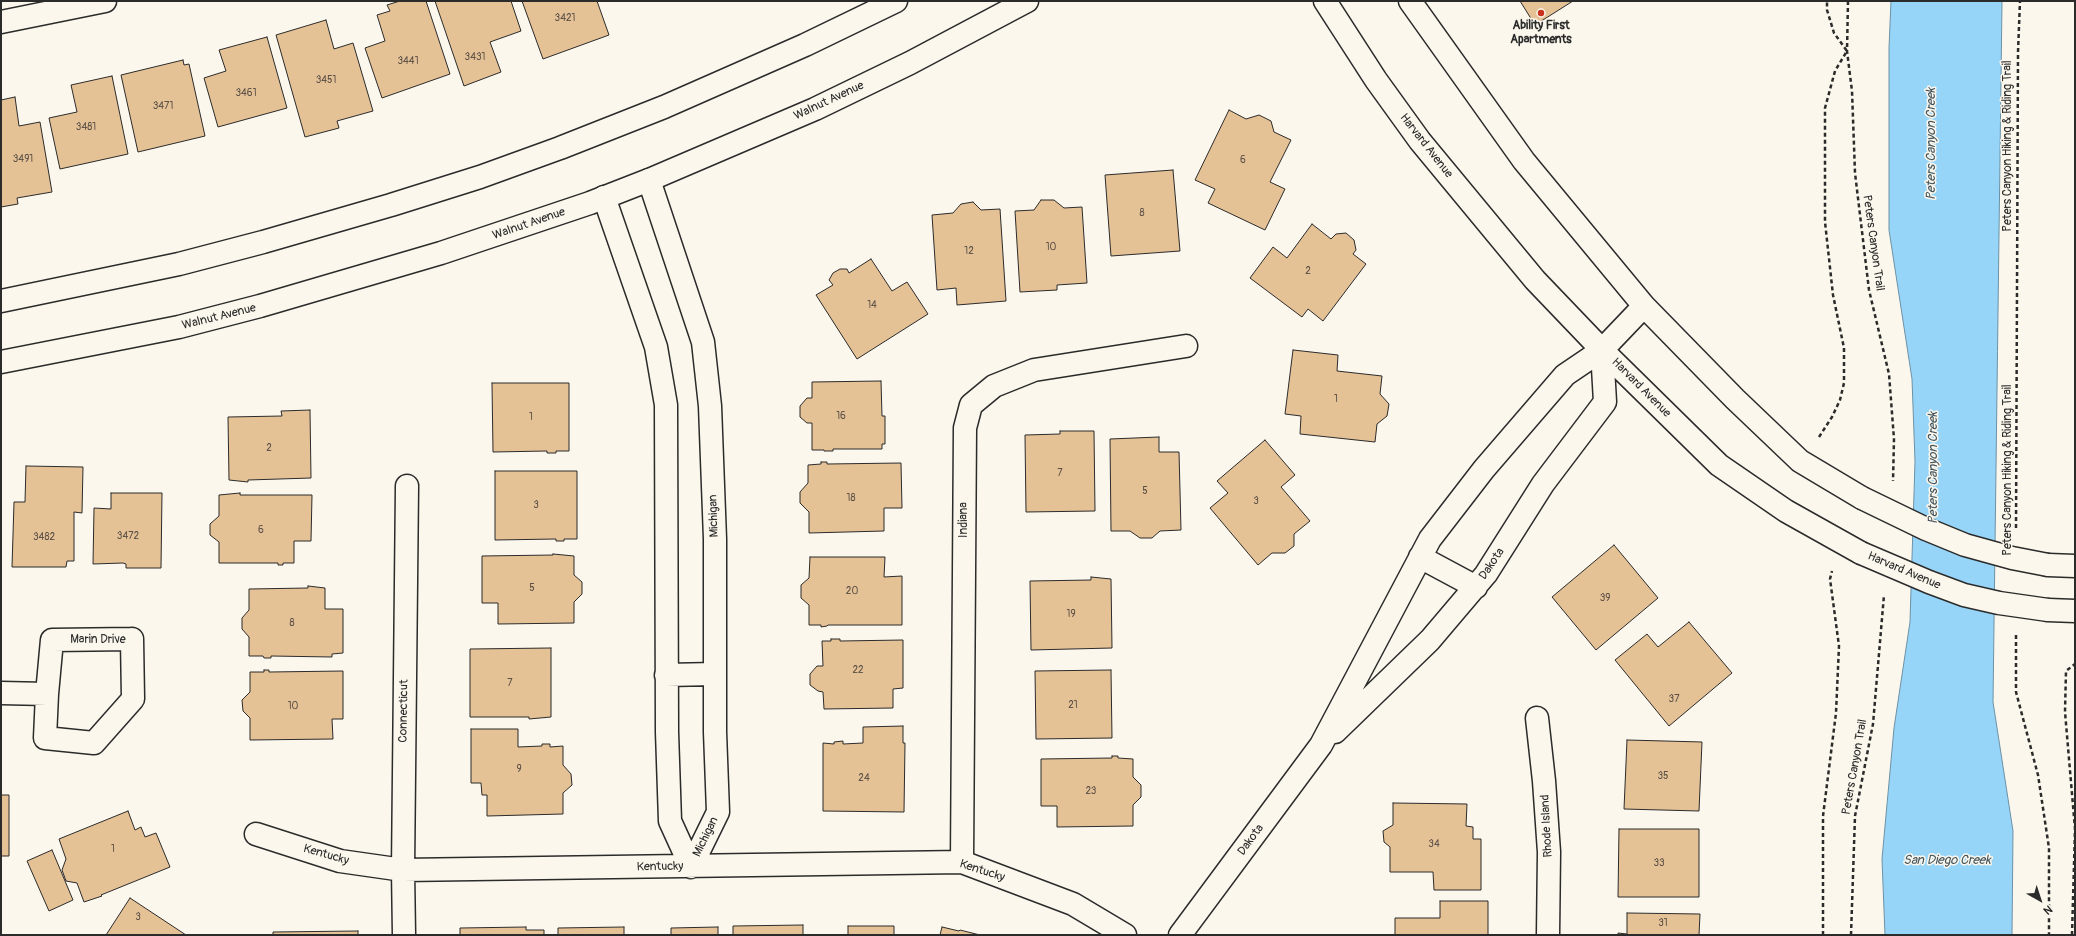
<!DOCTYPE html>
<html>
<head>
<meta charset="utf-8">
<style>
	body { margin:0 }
	#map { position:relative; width:2076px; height:936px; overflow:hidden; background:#fbf7ec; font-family:Pangolin,sans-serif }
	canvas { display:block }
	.frame { position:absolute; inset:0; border:2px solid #2b2b2b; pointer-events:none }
	.north { position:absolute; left:2020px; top:880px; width:40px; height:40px; -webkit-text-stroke:3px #fbf7ec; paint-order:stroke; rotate:141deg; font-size:11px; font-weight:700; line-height:16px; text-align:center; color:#2b2b2b }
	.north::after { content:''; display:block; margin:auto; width:14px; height:18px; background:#2b2b2b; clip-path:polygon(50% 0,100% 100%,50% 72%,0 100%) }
</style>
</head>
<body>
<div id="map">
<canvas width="2076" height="936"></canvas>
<div class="frame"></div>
<div class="north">N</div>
</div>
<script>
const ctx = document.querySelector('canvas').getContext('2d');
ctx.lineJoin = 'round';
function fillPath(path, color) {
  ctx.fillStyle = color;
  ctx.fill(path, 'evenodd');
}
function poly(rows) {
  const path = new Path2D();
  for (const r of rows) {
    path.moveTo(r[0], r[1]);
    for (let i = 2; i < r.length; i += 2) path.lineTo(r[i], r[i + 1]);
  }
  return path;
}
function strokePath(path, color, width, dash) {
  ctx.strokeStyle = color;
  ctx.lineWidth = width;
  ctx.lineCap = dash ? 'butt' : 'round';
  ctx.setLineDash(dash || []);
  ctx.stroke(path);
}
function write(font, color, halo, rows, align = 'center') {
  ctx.font = font + ' Pangolin,sans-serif';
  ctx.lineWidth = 3;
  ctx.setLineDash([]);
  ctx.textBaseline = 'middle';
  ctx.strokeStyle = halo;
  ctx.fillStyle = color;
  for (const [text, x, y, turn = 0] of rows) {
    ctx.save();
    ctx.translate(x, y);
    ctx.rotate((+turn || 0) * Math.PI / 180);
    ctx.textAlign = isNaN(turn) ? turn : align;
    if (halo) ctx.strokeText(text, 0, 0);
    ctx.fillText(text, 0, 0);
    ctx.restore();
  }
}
const water = poly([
	[1891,1,2002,1,1993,702,2013,831,2012,935,1885,935,1882,859,1894,728,1910,622,1915,461,1912,379,1889,230,1889,48,1891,1]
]);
const building = poly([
	[400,1,426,1,450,74,382,98,365,48,385,41,377,15,390,11,387,5,400,1],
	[435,1,511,1,521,31,490,42,501,72,464,86,435,1],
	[522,1,597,1,609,35,543,59,522,1],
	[1520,1,1573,1,1535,25,1520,1],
	[326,20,334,49,353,43,373,111,337,121,339,128,305,137,276,35,326,20],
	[267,37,287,108,218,127,204,78,226,71,219,50,267,37],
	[183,60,184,65,189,64,205,136,138,152,121,75,183,60],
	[112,76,128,154,60,169,49,118,77,112,71,85,112,76],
	[15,97,19,126,40,122,52,192,17,198,18,204,1,207,1,100,15,97],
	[1229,110,1246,119,1259,115,1271,121,1274,132,1291,140,1270,182,1285,189,1265,230,1208,203,1215,189,1195,180,1229,110],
	[1173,170,1180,251,1111,256,1105,175,1173,170],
	[1041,200,1054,200,1064,208,1082,207,1087,283,1057,285,1057,290,1020,292,1015,211,1034,210,1041,200],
	[973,202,981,210,1000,209,1006,301,957,305,956,288,937,290,932,215,953,213,961,204,973,202],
	[1312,224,1331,239,1336,234,1346,233,1354,240,1356,250,1353,254,1366,264,1323,321,1308,309,1302,317,1250,278,1273,247,1287,258,1312,224],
	[871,259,892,291,907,282,928,314,857,359,816,295,833,285,829,280,833,273,840,269,847,269,849,273,871,259],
	[1293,350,1338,355,1337,371,1382,376,1380,394,1389,404,1387,416,1377,424,1375,442,1300,434,1301,416,1285,414,1293,350],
	[881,381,882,416,885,416,885,444,882,444,882,449,833,449,833,451,824,451,824,450,812,450,812,423,807,423,800,417,800,406,807,398,812,398,812,382,881,381],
	[492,383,569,383,569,451,556,451,556,453,547,453,547,451,493,452,492,383],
	[310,410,311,478,248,480,248,482,229,480,228,417,282,416,281,411,310,410],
	[1060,431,1094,431,1095,511,1026,512,1025,435,1060,434,1060,431],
	[1159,437,1159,452,1179,452,1181,530,1160,531,1152,538,1140,538,1130,531,1111,531,1110,439,1159,437],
	[1265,440,1295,475,1281,487,1310,521,1294,534,1294,546,1285,553,1272,553,1258,565,1210,508,1228,493,1217,481,1265,440],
	[821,462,827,462,827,464,901,463,902,508,884,508,884,531,809,533,809,512,800,503,800,492,808,483,808,465,821,464,821,462],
	[26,466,83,467,82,513,74,512,74,561,67,561,66,567,12,567,14,502,25,502,26,466],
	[495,471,577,471,577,539,564,539,564,541,556,541,556,539,495,540,495,471],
	[111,493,162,493,161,568,126,568,126,564,123,563,93,564,94,508,111,509,111,493],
	[240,493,240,495,312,495,311,541,294,541,294,563,283,563,283,565,278,565,278,563,219,563,219,542,210,535,210,524,219,516,219,495,240,493],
	[1614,545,1658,598,1596,650,1552,597,1614,545],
	[553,554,574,556,574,575,582,582,582,594,574,602,574,623,498,624,498,603,482,603,482,556,553,555,553,554],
	[810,557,885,557,884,577,902,576,902,625,828,625,827,626,821,627,821,625,809,625,809,605,801,598,801,585,809,578,810,557],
	[1091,577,1111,579,1112,648,1031,650,1030,581,1091,580,1091,577],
	[308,586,325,588,325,609,343,609,343,653,332,654,332,657,271,656,271,658,264,658,263,656,249,656,249,637,242,629,242,618,249,610,249,589,308,588,308,586],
	[1689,622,1732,673,1669,726,1615,660,1647,634,1658,647,1689,622],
	[831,639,840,639,840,641,903,640,903,688,893,689,893,708,824,709,823,692,818,691,810,685,810,674,817,666,823,666,822,641,831,641,831,639],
	[551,648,551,717,529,719,529,717,470,717,470,649,551,648],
	[264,670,269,670,269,672,343,671,343,719,332,719,333,739,250,740,250,718,243,711,242,700,250,692,250,672,264,672,264,670],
	[1111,670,1112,738,1036,739,1035,671,1111,670],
	[903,726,903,743,905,743,904,812,823,811,823,743,834,744,834,742,843,741,843,744,863,743,863,727,903,726],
	[471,729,518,729,518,747,542,746,542,744,550,744,550,747,563,746,563,765,571,774,572,785,563,793,563,814,487,816,487,795,482,795,481,783,471,783,471,729],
	[1627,740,1702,742,1699,811,1624,809,1627,740],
	[1112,756,1118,756,1118,758,1133,759,1133,777,1141,785,1141,797,1133,805,1133,826,1057,827,1057,806,1041,806,1041,759,1112,758,1112,756],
	[1,795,9,795,9,856,1,856,1,795],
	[1393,803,1467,804,1466,826,1473,827,1473,839,1481,839,1481,890,1434,890,1433,872,1390,872,1390,847,1384,842,1383,831,1393,825,1393,803],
	[128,811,135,830,141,827,145,837,156,833,170,867,101,895,102,896,84,902,77,883,66,881,62,870,66,859,59,839,128,811],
	[1619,829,1699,829,1699,897,1618,897,1619,829],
	[52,850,73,900,49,911,27,861,52,850],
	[130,898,186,935,106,935,130,898],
	[1440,901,1488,901,1488,935,1395,935,1395,918,1440,918,1440,901],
	[1627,913,1700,914,1699,935,1618,935,1618,933,1627,934,1627,913],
	[803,925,803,935,733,935,733,926,803,925],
	[848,926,894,926,894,935,848,935,848,926],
	[526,927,526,930,544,930,544,935,460,935,460,928,526,927],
	[624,927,624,935,558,935,558,928,624,927],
	[718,927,718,935,671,935,671,928,718,927],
	[942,927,959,931,960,930,980,935,940,935,942,927],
	[358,931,358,935,273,935,273,932,358,931]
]);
const path = poly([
	[1848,1,1847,51,1852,91,1855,173,1869,290,1889,374,1894,439,1893,481],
	[1819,437,1832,417,1840,400,1844,383,1844,348,1833,295,1825,222,1825,108,1835,71,1847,51,1834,33,1827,10,1827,1],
	[2016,528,2018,52,2020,1],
	[2016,635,2016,692,2038,775,2049,848,2049,935],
	[1823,935,1823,816,1836,713,1839,646,1830,579,1832,571],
	[1851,935,1855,816,1873,724,1884,595],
	[2072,935,2075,829,2065,712,2066,671,2075,664]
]);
const street = poly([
	[1,22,105,1],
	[649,180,703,342,710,406,715,539,715,732,718,812,691,867],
	[604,197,656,347,666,405,667,732,670,821,691,867],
	[132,639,133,699,94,743,45,738,47,694,52,640,132,639],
	[666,675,715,674],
	[1,693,47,694],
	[1537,718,1544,781,1549,852,1548,935],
	[256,834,340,861,403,870,962,862,1073,904,1125,935],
	[962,862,965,428,971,405,994,386,1034,370,1186,346],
	[404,935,403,870,407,486]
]);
const secondary = poly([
	[1325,1,1376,80,1420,141,1535,280,1602,350,1719,465,1786,511,1861,553],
	[1410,1,1524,161,1644,306,1735,399,1800,461,1862,498],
	[1,301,179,264,263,242,391,205,480,177,560,148,664,107,805,45,896,1],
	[1,362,179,327,260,306,441,253,590,203,649,180,815,109,910,63,1027,1],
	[1420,557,1476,587],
	[2048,565,2075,566],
	[2048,610,2075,611],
	[1335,732,1430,640,1486,574,1543,484,1605,402,1602,350],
	[1180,935,1321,745,1430,539,1484,469,1565,375,1602,350,1644,306]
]);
const secondaryBridge = poly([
	[1862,498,1926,529,1965,545,2012,558,2048,565],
	[1861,553,1929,582,1964,595,1999,603,2048,610]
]);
const markers = [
	[1541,13,4,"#c8321e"]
];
const numberNames = [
	["3421",565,18],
	["3431",475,57],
	["3441",408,61],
	["3451",326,80],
	["3461",246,93],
	["3471",163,106],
	["3481",86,127],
	["3491",23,159],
	["6",1243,160],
	["8",1142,213],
	["10",1051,247],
	["12",969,251],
	["2",1308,271],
	["14",872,305],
	["1",1336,399],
	["16",841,416],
	["1",531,417],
	["2",269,448],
	["7",1060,473],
	["5",1145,491],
	["18",851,498],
	["3",1256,501],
	["3",536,505],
	["6",261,530],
	["3472",128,536],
	["3482",44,537],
	["5",532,588],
	["20",852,591],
	["39",1605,598],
	["19",1071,614],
	["8",292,623],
	["22",858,670],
	["7",510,683],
	["37",1674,699],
	["21",1073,705],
	["10",293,706],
	["9",519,769],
	["35",1663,776],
	["24",864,778],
	["23",1091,791],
	["34",1434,844],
	["1",113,849],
	["33",1659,863],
	["3",138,917],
	["31",1663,923]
];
const poiNames = [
	["Ability First",1541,26],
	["Apartments",1541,40]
];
const streetNames = [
	["Walnut Avenue",829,101,-25],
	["Harvard Avenue",1426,146,52],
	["Peters Canyon Hiking & Riding Trail",2008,146,-90],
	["Walnut Avenue",529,224,-19],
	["Peters Canyon Trail",1873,243,82],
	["Walnut Avenue",219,317,-14],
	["Harvard Avenue",1641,388,45],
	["Peters Canyon Hiking & Riding Trail",2008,470,-90],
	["Michigan",714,516,-92],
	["Indiana",964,520,-90],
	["Dakota",1492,564,-56],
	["Harvard Avenue",1904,571,23],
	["Marin Drive",98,640],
	["Connecticut",404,711,-89],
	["Peters Canyon Trail",1855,767,-80],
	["Rhode Island",1547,826,-93],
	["Michigan",706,837,-64],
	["Dakota",1251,840,-54],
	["Kentucky",326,855,16],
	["Kentucky",660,867,-1],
	["Kentucky",982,871,18]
];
const waterNames = [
	["Peters Canyon Creek",1932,144,-90],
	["Peters Canyon Creek",1934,468,-90],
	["San Diego Creek",1947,861]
];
fillPath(water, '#97d5f8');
strokePath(water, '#6c91a6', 1);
fillPath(building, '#e5c196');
strokePath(building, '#2b2b2b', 1);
strokePath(street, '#2b2b2b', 25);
strokePath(secondary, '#2b2b2b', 25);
strokePath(path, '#2b2b2b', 2.5, [4, 3]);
strokePath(street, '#fbf7ec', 22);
strokePath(secondary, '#fbf7ec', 22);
strokePath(secondaryBridge, '#2b2b2b', 25, []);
strokePath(secondaryBridge, '#fbf7ec', 22);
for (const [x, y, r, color] of markers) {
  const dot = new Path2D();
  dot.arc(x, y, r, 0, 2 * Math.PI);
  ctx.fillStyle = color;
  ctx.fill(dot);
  strokePath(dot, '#fbf7ec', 1.5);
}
write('10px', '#5a5046', null, numberNames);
write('bold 12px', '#2b2b2b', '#fbf7ec', poiNames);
write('12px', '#2b2b2b', '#fbf7ec', streetNames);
write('italic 13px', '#46565e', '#fbf7ec', waterNames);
</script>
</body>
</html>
